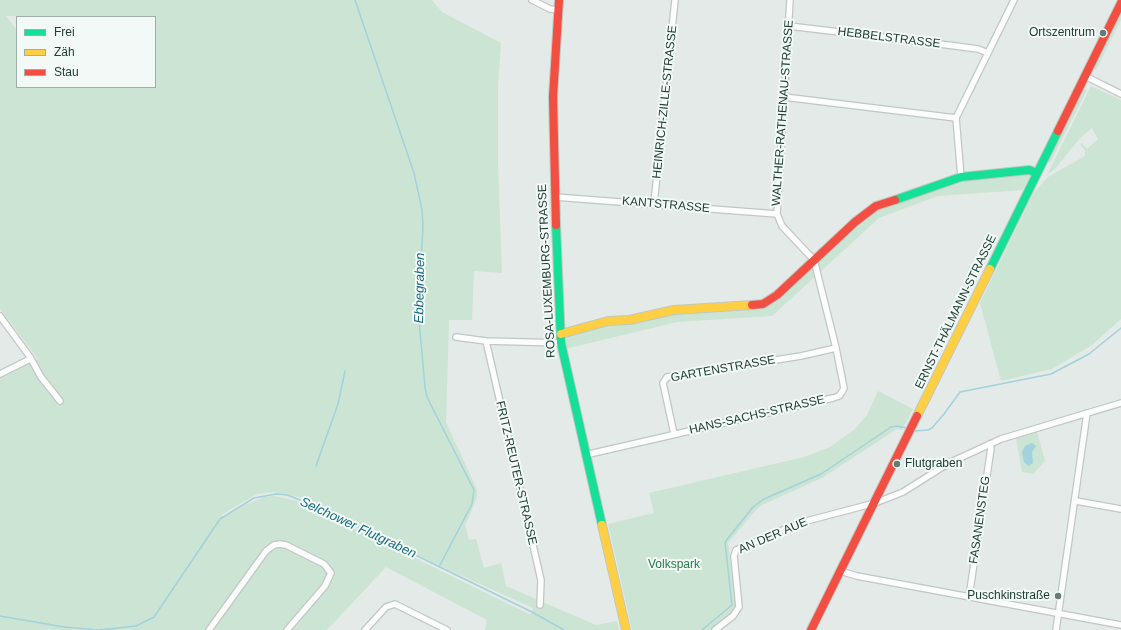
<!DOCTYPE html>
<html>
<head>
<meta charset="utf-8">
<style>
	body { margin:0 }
	#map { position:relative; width:1121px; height:630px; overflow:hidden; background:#e4eae7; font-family:Helvetica,sans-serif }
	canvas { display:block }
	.legend { position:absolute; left:16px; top:16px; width:140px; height:72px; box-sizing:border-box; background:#f2f9f6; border:1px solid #9eafaa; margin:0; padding:5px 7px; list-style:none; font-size:12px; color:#203f37 }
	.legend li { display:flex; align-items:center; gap:8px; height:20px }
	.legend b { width:20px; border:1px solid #9eafaa }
</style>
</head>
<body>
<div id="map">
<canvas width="1121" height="630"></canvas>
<ul class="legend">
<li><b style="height:5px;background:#16e098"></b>Frei</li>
<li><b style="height:5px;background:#ffcf43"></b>Zäh</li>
<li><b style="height:5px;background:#f24e42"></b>Stau</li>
</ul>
</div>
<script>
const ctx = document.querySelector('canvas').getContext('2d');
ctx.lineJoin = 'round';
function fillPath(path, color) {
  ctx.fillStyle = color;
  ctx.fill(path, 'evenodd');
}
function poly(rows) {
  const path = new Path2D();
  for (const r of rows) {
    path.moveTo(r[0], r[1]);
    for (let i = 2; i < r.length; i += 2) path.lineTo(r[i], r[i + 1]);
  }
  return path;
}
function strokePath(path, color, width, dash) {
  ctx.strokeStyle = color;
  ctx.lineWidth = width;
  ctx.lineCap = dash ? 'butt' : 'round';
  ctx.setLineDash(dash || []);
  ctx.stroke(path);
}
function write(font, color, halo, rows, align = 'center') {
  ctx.font = font + ' Helvetica,sans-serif';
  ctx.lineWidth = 4;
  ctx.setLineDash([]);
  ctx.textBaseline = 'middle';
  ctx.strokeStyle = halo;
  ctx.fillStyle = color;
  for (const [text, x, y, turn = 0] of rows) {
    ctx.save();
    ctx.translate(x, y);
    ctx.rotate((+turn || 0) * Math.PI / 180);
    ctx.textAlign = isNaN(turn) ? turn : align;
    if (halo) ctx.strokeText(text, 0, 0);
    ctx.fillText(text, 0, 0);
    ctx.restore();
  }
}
const green = poly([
	[0,0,432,0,442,12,501,43,498,85,498,165,502,273,474,271,472,320,449,320,446,422,477,490,477,497,472,510,465,525,469,540,476,539,484,568,501,563,506,586,596,625,617,621,619,630,485,630,487,620,386,567,327,630,0,630,0,378,38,359,0,309],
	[6,16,155,17,155,87,17,87,17,30],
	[273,492,304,498,315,504,436,564,533,608,531,615,298,501,274,496,264,497,245,505,225,517,221,515,257,494],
	[1119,13,1121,14,1121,20,1096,70,1093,68],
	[1091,86,1121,100,1121,319,1092,345,1052,369,1001,381,980,303,1034,192,1048,177,1085,156,1085,150,1080,145,1082,143,1087,149,1098,139,1092,128,1080,138,1055,169,1047,175],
	[1083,88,1087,90,1050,163,1046,161],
	[1029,173,1031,174,1023,190,938,196,879,218,772,316,677,322,565,349,564,342,568,336,602,325,661,315,764,305,869,213,961,179],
	[878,391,913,409,902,430,897,429,822,478,762,505,755,511,728,543,736,604,730,614,710,630,632,630,608,524,654,513,649,493,804,457,830,447,855,429,867,415],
	[1037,432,1045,461,1033,474,1022,472,1016,438]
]);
const water = poly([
	[1032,443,1036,446,1032,452,1033,463,1028,466,1024,462,1022,452,1025,446]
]);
const stream = poly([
	[355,0,414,173,422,210,423,227,418,309,425,387,427,397,474,490,472,504,439,567],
	[914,431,928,430,932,428,944,414,960,392,1051,374,1089,354,1121,328],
	[316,466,338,404,345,371],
	[0,616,64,627,98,630],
	[99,630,136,626,154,617,220,519,254,498,276,494,287,495,311,504,532,612,564,630],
	[702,630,732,605,725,542,753,507,764,499,821,474,891,427,897,426,906,428]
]);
const street = poly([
	[532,0,550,9,558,10],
	[789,26,940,44,978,49,988,53],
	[1085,76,1121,94],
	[784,97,956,118],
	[961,177,956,118,1014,0],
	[555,197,777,214],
	[654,204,675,0],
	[0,316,30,357,41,377,60,401],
	[456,337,486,341,561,343],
	[486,341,541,580,540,605],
	[0,374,30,359],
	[674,434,663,383,667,377,801,356,836,348],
	[585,455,833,398,839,396,842,392,844,388,836,348,814,260,782,226,777,214,790,0],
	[1076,501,1121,509],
	[840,571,857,576,1121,625],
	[969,597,991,448,989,444],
	[209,630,266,551,274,545,280,544,286,545,324,564,331,573,325,586,287,630],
	[365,630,386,607,395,604,447,630],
	[715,630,733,616,739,607,734,556,736,550,799,523,875,503,903,492,949,463,1001,439,1121,403],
	[1056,630,1087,413]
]);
const fast = poly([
	[895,200,961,177,1029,170,1037,173],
	[556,225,561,343,602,525],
	[990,269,1058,131]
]);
const slow = poly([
	[561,334,608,321,629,320,674,310,752,305],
	[917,416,990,269],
	[602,525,626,630]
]);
const jam = poly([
	[1058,131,1121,3],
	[556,225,553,97,559,0],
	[752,305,763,304,777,295,855,222,876,206,895,200],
	[811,630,917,416]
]);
const markers = [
	[1103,33,4,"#657b75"],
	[897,464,4,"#657b75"],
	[1058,596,4,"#657b75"]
];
const poiNames = [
	["Ortszentrum",1095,33],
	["Flutgraben",905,464,"left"],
	["Puschkinstraße",1050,596]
];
const streetNames = [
	["HEBBELSTRASSE",889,38,7],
	["HEINRICH-ZILLE-STRASSE",665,102,-84],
	["WALTHER-RATHENAU-STRASSE",783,113,-86],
	["KANTSTRASSE",666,205,5],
	["ROSA-LUXEMBURG-STRASSE",547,271,-93],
	["ERNST-THÄLMANN-STRASSE",956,312,-64],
	["GARTENSTRASSE",723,369,-10],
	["HANS-SACHS-STRASSE",757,415,-13],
	["FRITZ-REUTER-STRASSE",516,473,77],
	["FASANENSTEG",980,520,-82],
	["AN DER AUE",773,536,-23]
];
const parkNames = [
	["Volkspark",674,565]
];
const waterNames = [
	["Ebbegraben",420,288,-89],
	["Selchower Flutgraben",358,528,25]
];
fillPath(green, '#cce4d4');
fillPath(water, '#a2d2db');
strokePath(stream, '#a2d2db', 1.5);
strokePath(street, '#c1c7c4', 8);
strokePath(fast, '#bfc8c4', 10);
strokePath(slow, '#bfc8c4', 10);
strokePath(jam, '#bfc8c4', 10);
strokePath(street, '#fbfcfb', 5.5);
strokePath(fast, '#16e098', 8);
strokePath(slow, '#ffcf43', 8);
strokePath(jam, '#f24e42', 8);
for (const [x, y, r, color] of markers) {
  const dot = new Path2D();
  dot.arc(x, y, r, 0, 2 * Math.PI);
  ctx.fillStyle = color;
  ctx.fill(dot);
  strokePath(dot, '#f2f9f6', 1.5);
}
write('12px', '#203f37', '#f2f9f6', poiNames, 'right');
write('12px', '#203f37', '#f2f9f6', streetNames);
write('12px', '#277948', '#f2f9f6', parkNames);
write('italic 13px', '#166c7f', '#f2f9f6', waterNames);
</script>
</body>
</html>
